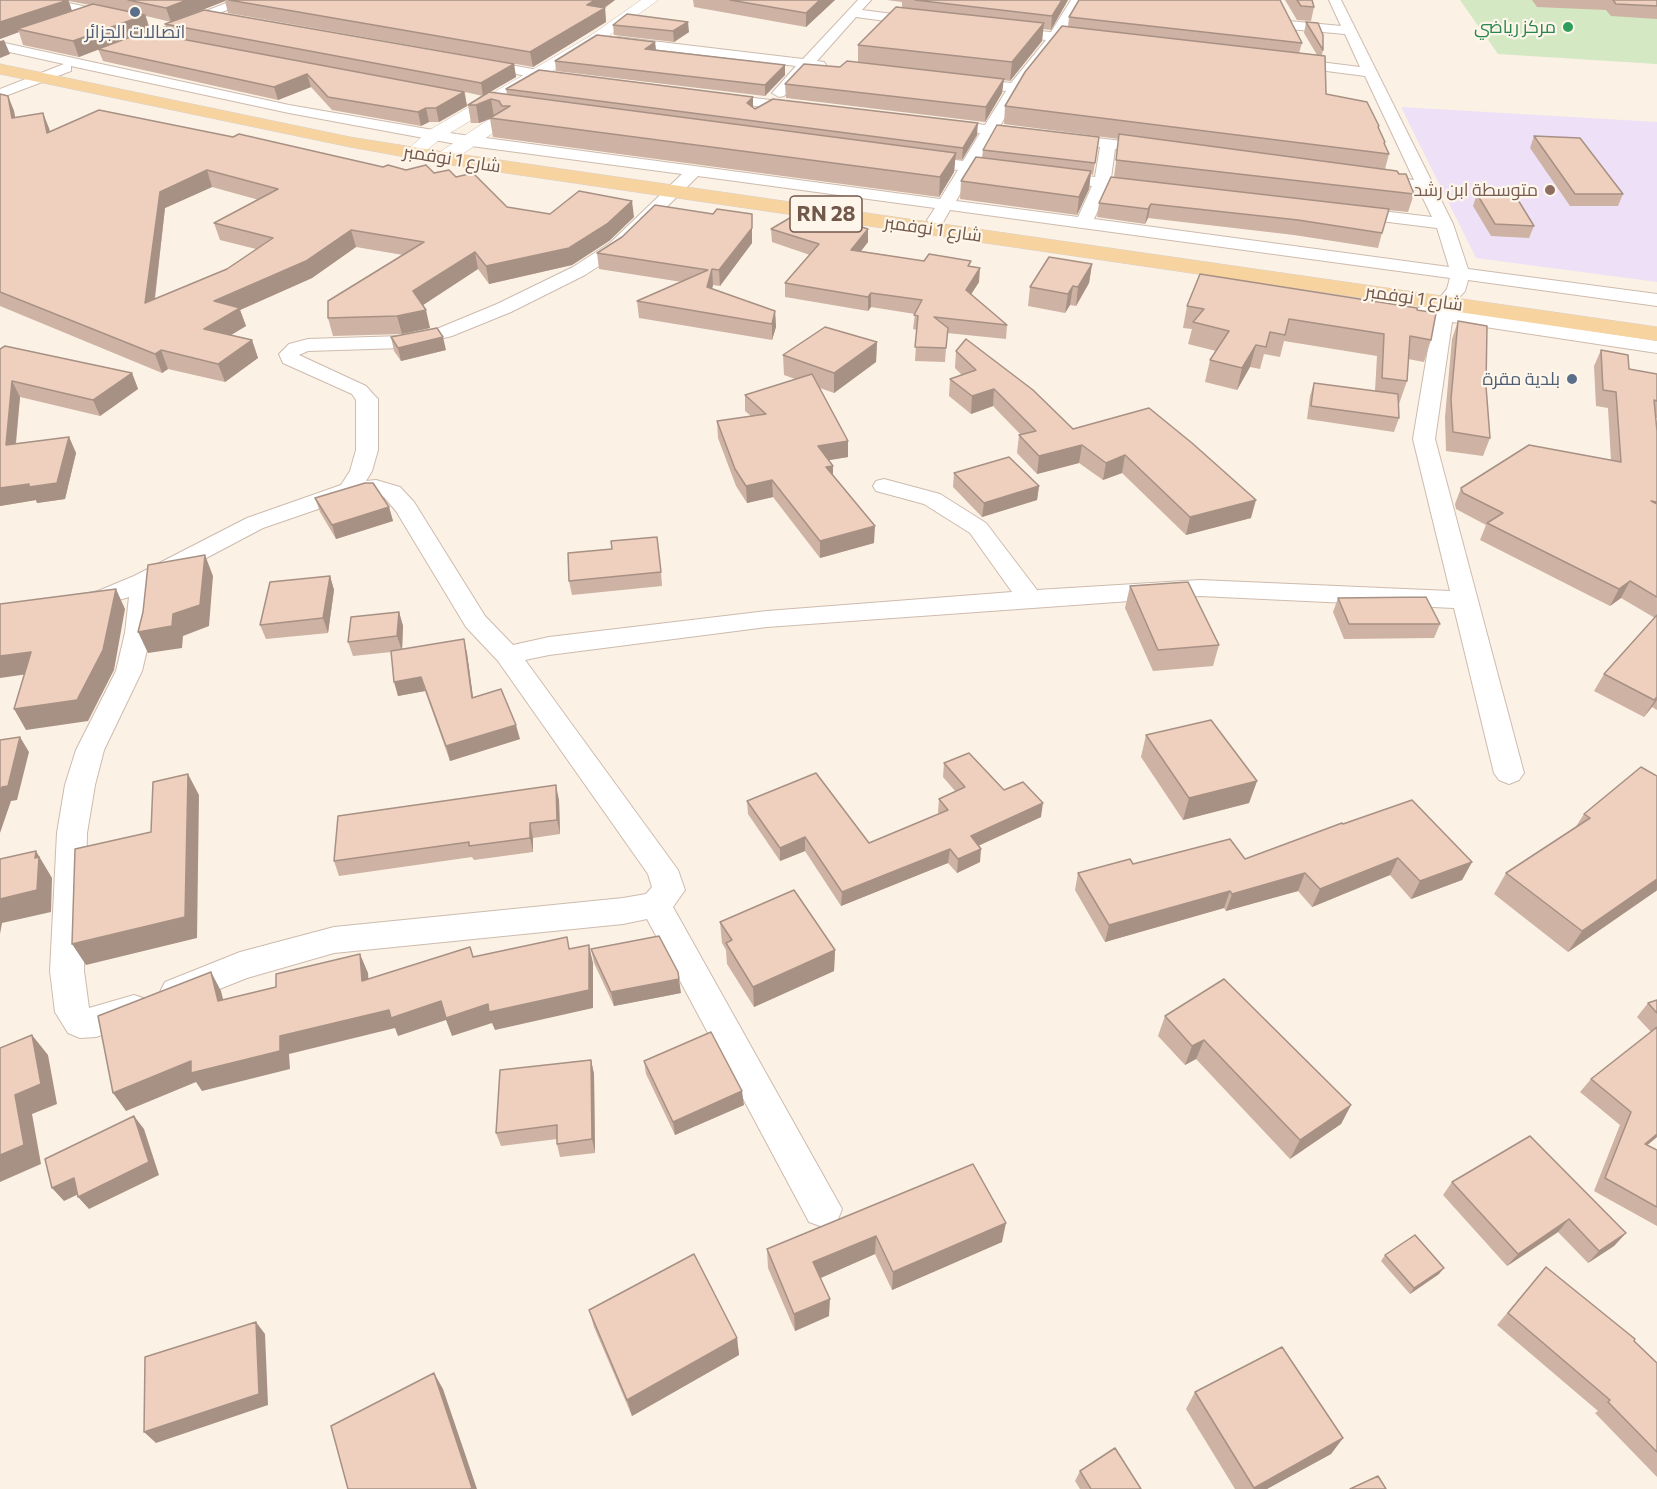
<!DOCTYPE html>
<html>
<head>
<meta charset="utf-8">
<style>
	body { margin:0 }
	canvas { display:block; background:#fbf1e4 }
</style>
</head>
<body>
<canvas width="1657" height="1489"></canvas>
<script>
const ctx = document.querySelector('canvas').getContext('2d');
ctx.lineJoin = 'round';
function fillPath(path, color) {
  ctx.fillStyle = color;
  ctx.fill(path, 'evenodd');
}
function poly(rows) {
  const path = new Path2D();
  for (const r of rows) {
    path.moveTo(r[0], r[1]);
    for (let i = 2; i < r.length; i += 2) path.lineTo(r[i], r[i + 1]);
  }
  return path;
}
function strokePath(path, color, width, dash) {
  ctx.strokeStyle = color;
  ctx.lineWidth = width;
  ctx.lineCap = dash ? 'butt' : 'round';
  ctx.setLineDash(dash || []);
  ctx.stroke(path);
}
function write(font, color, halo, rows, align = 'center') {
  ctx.font = font + ' Commissioner,Cairo,sans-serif';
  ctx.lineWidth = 4.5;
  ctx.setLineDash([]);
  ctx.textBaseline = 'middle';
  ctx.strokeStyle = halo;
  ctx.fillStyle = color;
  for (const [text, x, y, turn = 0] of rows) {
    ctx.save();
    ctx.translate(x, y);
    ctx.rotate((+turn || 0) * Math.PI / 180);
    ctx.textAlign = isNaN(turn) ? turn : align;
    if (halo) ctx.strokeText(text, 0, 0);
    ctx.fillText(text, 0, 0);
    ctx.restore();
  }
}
const education = poly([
	[1401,107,1657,122,1657,282,1476,258]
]);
const green = poly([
	[1460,0,1657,0,1657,64,1498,54]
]);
const minor = poly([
	[30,0,54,0,116,13,122,17,116,21,36,4,30,0],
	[234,0,251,0,126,52,116,52,114,49,116,46,234,0],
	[858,0,871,0,862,10,923,18,929,22,923,26,856,17,817,61,824,62,826,65,824,68,810,68,784,96,779,97,772,93,796,66,618,45,611,41,618,37,803,59,858,0],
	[1071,0,1083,0,1064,34,1093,37,1100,41,1093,45,1059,41,1021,89,1000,126,1162,146,1164,149,1162,152,1156,154,1115,149,1111,178,1148,183,1156,188,1148,193,1108,188,1094,219,1449,267,1437,228,1348,217,1342,216,1339,212,1342,208,1348,207,1432,217,1419,190,1372,184,1364,179,1372,174,1414,180,1365,76,1288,66,1281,62,1288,58,1360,67,1345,34,1289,29,1282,25,1289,21,1341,26,1329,0,1341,0,1453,224,1468,269,1657,294,1657,306,1468,280,1465,291,1454,303,1453,310,1657,341,1657,353,1452,322,1435,439,1524,773,1519,780,1509,784,1499,780,1494,773,1454,608,1200,596,767,627,549,655,525,660,678,870,685,890,673,907,842,1209,837,1222,823,1227,809,1222,647,919,623,924,334,953,247,978,177,1006,165,1002,160,992,165,982,240,952,334,927,623,898,646,894,652,887,648,874,498,661,466,627,396,511,384,497,375,494,353,497,263,528,155,585,151,633,142,671,104,750,95,785,87,833,84,971,89,1008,134,995,146,999,151,1009,146,1019,96,1037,80,1038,68,1033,55,1012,50,971,57,833,65,785,76,750,116,671,125,633,129,597,82,611,73,609,69,603,73,597,98,591,134,576,247,518,341,485,350,471,356,450,356,400,352,394,283,363,279,354,289,344,308,339,402,336,439,328,497,304,573,267,610,243,682,174,456,144,289,113,71,66,71,71,0,98,0,89,64,64,0,50,0,42,289,105,456,134,940,199,958,170,917,165,909,160,917,155,963,161,980,133,940,129,932,124,940,119,985,125,1006,91,963,86,956,82,963,78,1011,83,1046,40,1000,34,998,31,1000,28,1051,32,1071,0],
	[995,135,1100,147,1095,177,1051,171,1043,176,1051,181,1092,186,1078,217,956,201,973,172,1008,176,1016,171,1008,166,978,163,995,135],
	[698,176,935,208,927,220,930,224,936,225,942,224,950,210,1450,278,1447,289,1436,302,1435,308,1425,306,1418,308,1415,312,1418,316,1433,319,1413,439,1450,591,1200,580,1037,590,986,523,940,494,884,479,876,481,873,486,876,491,924,504,970,533,1012,592,767,611,549,637,513,645,485,616,414,502,400,487,376,480,366,481,372,471,378,450,378,399,374,395,366,386,299,355,308,351,402,348,452,336,511,312,585,275,622,251,698,176],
	[476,59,567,75,574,79,567,83,471,66,469,63,471,60,476,59],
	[714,93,802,104,809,108,802,112,709,100,707,97,709,94,714,93]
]);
const tertiary = poly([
	[641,0,658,0,600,42,440,139,419,157,413,158,407,157,404,153,428,131,590,36,641,0],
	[494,119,500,120,503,124,500,128,451,162,437,162,435,158,437,154,488,120,494,119]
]);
const primary = poly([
	[0,64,350,137,444,152,1657,327,1657,341,444,164,350,147,0,74,0,64]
]);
const wall = poly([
	[0,0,615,0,605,8,606,22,533,67,228,13,225,1,171,22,146,16,150,30,144,32,169,36,165,24,514,64,516,77,490,92,507,94,506,89,753,97,753,107,755,109,977,135,962,160,955,159,954,172,939,197,493,137,490,119,479,123,471,123,468,105,483,96,465,92,467,106,439,122,429,122,421,126,332,110,311,87,278,100,103,61,98,49,79,57,23,45,19,32,0,39],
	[69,1,90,5,72,11],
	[693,0,835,0,806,27,694,7],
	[887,0,1068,0,1051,30,1043,29,1042,41,1010,81,1003,80,1002,93,985,122,786,98,785,84,858,62,858,45,902,7,902,2],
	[1285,0,1312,0,1314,7,1311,21,1297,20],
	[1532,0,1657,0,1657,19,1611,16,1606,10,1537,7],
	[1069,17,1302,43,1299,53,1317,55,1304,33,1306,22,1323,50,1322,55,1326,94,1379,126,1378,129,1384,145,1389,154,1385,169,1414,194,1408,212,1388,210,1378,248,1294,235,1148,218,1145,224,1097,217,1099,203,1114,177,1119,139,1004,124,1005,106,1068,27],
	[613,25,689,32,674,42,614,35],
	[655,42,656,50,785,75,765,96,556,71,555,61],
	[0,94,8,96,14,111,15,117,49,128,50,132,434,173,456,177,507,207,550,214,634,217,609,241,572,265,489,284,478,269,423,305,430,328,402,334,333,336,328,318,403,255,356,247,312,278,240,310,246,326,231,335,252,340,258,358,225,382,168,369,162,373,0,306],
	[212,187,259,200,214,223,220,240,256,249,227,269,155,299,165,208],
	[1534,136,1623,194,1618,206,1570,206,1530,148],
	[1099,137,1093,175,1091,174,1089,189,1077,215,960,199,961,181,982,158,983,150],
	[1477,194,1534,226,1529,238,1491,236,1473,206],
	[771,229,868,242,861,251,924,261,971,266,979,282,971,294,1007,325,1006,339,947,333,945,362,915,361,917,330,913,329,915,314,871,307,868,311,785,297,785,283,810,255,772,242],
	[752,243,720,286,713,285,712,289,775,311,776,327,772,340,639,318,637,301,682,282,599,269,597,253],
	[1092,264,1089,283,1076,306,1070,305,1065,313,1028,306,1030,287],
	[1187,306,1417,310,1431,340,1424,362,1408,359,1407,381,1399,404,1398,404,1399,418,1394,432,1307,419,1310,396,1314,383,1375,391,1377,356,1284,341,1280,357,1264,354,1260,369,1250,367,1237,390,1205,382,1210,360,1216,351,1188,344,1192,329,1183,328],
	[1458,321,1486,386,1490,438,1483,456,1446,451,1445,417,1452,339],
	[391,337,446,350,401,361,394,351],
	[877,342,876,362,834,393,820,388,848,441,848,457,829,460,833,475,874,543,820,558,773,497,747,503,736,486,718,438,717,421,751,416,745,411,745,395,795,379,784,375,783,355],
	[0,349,132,373,138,389,100,416,20,397,16,444,69,437,76,453,65,499,37,503,36,500,0,506],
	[1601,350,1629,369,1657,374,1657,418,1656,418,1657,431,1657,710,1652,707,1644,717,1594,691,1604,674,1655,618,1621,598,1610,606,1480,540,1486,525,1456,509,1455,504,1461,488,1611,460,1608,408,1596,406,1594,366],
	[956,351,1073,429,1251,518,1186,535,1122,473,1103,480,1079,463,1037,474,1017,453,1019,435,1021,435,993,406,971,414,949,396,950,379,962,375,955,368],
	[954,473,1039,486,1037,500,982,517,953,487],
	[315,498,389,507,393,521,336,539,320,512],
	[661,572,662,586,572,595,569,581],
	[330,576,334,590,328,633,266,639,260,625],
	[1130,586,1219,645,1213,666,1153,671,1125,608],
	[1338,598,1440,624,1434,638,1344,639,1333,612],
	[399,612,403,626,402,649,467,653,473,697,520,739,450,761,425,691,398,696,391,652,353,656,348,642],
	[1146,735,1257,781,1249,803,1183,820,1141,757],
	[944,763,1004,790,1041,817,978,846,980,862,957,873,948,863,841,906,805,851,780,861,748,814,747,801,869,843,939,814,938,812,939,799,956,792,943,777],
	[1657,776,1657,891,1656,891,1568,952,1494,894,1506,873,1575,828,1584,814],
	[559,800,560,834,533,838,533,852,474,860,472,857,339,876,334,861],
	[1343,824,1472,862,1462,880,1411,899,1390,875,1312,907,1298,891,1226,911,1224,908,1105,942,1075,890,1078,873,1245,859],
	[720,922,835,950,834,971,754,1007,727,964,726,950,722,943],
	[591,949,681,993,614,1006,594,963],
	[1657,1000,1657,1137,1647,1145,1657,1150,1657,1226,1594,1191,1620,1125,1580,1092,1591,1079,1651,1032,1637,1017,1648,1003],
	[1165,1016,1351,1105,1341,1124,1290,1159,1196,1059,1185,1065,1158,1036],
	[591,1060,594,1074,595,1153,560,1157,557,1144,557,1139,501,1146,496,1133],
	[644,1061,744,1105,675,1135,646,1074],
	[973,1164,1002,1242,892,1290,875,1254,820,1278,829,1316,795,1331,768,1268,767,1249],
	[1452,1182,1626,1233,1614,1246,1588,1263,1558,1232,1507,1266,1443,1195],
	[1385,1255,1439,1274,1410,1294,1381,1261],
	[1546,1267,1657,1363,1657,1477,1595,1413,1598,1411,1497,1325],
	[589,1310,737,1338,739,1355,632,1416,594,1327],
	[1195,1392,1343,1438,1331,1454,1267,1489,1235,1489,1186,1409],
	[1080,1471,1141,1489,1080,1489,1075,1481]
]);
const shadedWall = poly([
	[68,0,73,14,17,29,19,32,0,39,0,22],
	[187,0,225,0,225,1,171,22,166,8],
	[595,0,615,0,602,9,605,8,606,22,533,67,530,52],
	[820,0,835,0,806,27,806,13],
	[1062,0,1068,0,1051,30,1052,16],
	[145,15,150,30,79,57,73,41],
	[688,22,689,32,674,42,673,31],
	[1044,23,1042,41,1010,81,1012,62],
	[4,40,10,54,0,58,0,41],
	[655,42,656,53,645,49],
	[514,64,516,77,483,96,481,83],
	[785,65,785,75,765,96,765,85],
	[307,74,311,87,278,100,274,87],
	[1004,79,1002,93,985,122,986,107],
	[464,92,467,106,439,122,436,108],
	[8,96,14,111,18,133,12,118],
	[753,97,753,108,747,103],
	[491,99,494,117,479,123,476,105],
	[426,108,429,122,421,126,418,112],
	[43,113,49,128,53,149,47,133],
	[978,123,977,135,962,160,963,148],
	[956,153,954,172,939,197,940,177],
	[207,170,212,187,165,208,152,321,145,303,160,192],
	[1091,171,1089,189,1077,215,1079,197],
	[632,201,634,217,609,241,572,265,489,284,486,266],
	[1151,204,1148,218,1145,224,1148,209],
	[752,214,752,243,720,286,719,270],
	[868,229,868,242,851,264,851,250],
	[351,230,356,247,312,278,240,310,246,326,211,347,204,329,214,301],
	[475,252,478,269,417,309,413,291],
	[1092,264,1089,283,1076,306,1078,287],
	[980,268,979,282,965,304,966,290],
	[712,269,713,285,708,303,707,287],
	[1073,286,1070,305,1065,313,1068,294],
	[871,293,871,307,868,311,868,297],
	[426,310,430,328,402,334,397,316],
	[775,311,776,327,772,340,772,324],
	[443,337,446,350,401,361,398,348],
	[252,340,258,358,225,382,218,364],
	[877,342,876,362,834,393,834,373],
	[1256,345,1250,367,1237,390,1242,368],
	[161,350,168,369,162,373,155,354],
	[132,373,138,389,100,416,93,400],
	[12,381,20,397,14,461,6,445],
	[994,389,993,406,971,414,972,396],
	[69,437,76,453,65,499,37,503,36,500,0,506,0,488],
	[848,441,848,457,818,462,818,446],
	[1082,445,1079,463,1037,474,1039,456],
	[1125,455,1122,473,1103,480,1106,463],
	[833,466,833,483,826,467],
	[772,480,773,497,747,503,746,486],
	[1039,486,1037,500,982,517,984,503],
	[1256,500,1251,518,1186,535,1190,517],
	[389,507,393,521,336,539,332,525],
	[875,526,874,543,820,558,820,541],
	[205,555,213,576,209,626,183,636,182,648,148,653,138,632,173,614],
	[330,576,334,590,328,633,323,618],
	[1630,581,1621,598,1610,606,1619,589],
	[116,589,125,609,114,670,88,721,26,730,14,709],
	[399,612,403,626,402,651,397,636],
	[464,639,467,653,475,712,472,698],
	[31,652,42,672,0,678,0,656],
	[421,677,425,691,398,696,394,682],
	[1657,697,1657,700,1652,707,1644,717],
	[516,725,520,739,450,761,446,746],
	[20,737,29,752,17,800,11,801,0,833,0,792],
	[188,774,199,795,197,938,86,965,72,944,185,917],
	[1257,781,1249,803,1183,820,1189,798],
	[556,785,559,800,560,834,557,820],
	[1043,803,1041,817,969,850,971,836],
	[530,823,533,838,533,852,530,838],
	[805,837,805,851,780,861,780,848],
	[950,849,948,863,841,906,842,892],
	[981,849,980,862,957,873,958,859],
	[36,851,52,878,51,912,2,923,0,934,0,899,35,858],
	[1398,858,1390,875,1312,907,1320,889],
	[1472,862,1462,880,1411,899,1420,881],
	[1305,873,1298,891,1226,911,1232,894],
	[1657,879,1657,889,1656,891,1568,952,1582,931],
	[1230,891,1224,908,1105,942,1109,925],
	[589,945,593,963,593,1008,495,1030,492,1023,452,1036,446,1020,398,1036,395,1028,289,1054,290,1069,202,1091,196,1082,126,1111,113,1093,191,1061],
	[835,950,834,971,754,1007,753,987],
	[360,954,368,973,370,1000,362,981],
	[211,972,221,991,228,1019,218,1001],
	[679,979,681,993,614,1006,611,992],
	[32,1035,48,1055,57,1104,32,1114,41,1164,0,1182,0,1155,15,1095],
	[1204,1040,1196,1059,1185,1065,1192,1046],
	[591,1060,594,1074,595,1153,592,1139],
	[742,1091,744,1105,675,1135,673,1122],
	[1351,1105,1341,1124,1290,1159,1300,1140],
	[134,1116,144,1129,159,1175,89,1209,78,1197],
	[1657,1134,1657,1137,1633,1157,1645,1144],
	[74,1178,85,1191,64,1201,52,1188],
	[1569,1219,1558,1232,1507,1266,1518,1254],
	[1006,1223,1002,1242,892,1290,893,1272],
	[1626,1233,1614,1246,1588,1263,1599,1251],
	[876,1236,875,1254,814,1281,813,1262],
	[1444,1268,1439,1274,1410,1294,1414,1288],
	[830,1299,829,1316,795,1331,794,1314],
	[256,1322,265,1334,268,1405,156,1443,144,1432],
	[737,1338,739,1355,632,1416,627,1400],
	[434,1373,443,1389,477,1489,470,1489],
	[1343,1438,1331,1454,1267,1489,1253,1489]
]);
const building = poly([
	[0,0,68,0,0,22,0,0],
	[128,0,187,0,166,8,128,0],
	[229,0,595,0,587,5,605,8,530,52,229,0],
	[730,0,820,0,806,13,730,0],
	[915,0,1062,0,1052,16,915,0],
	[1079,0,1280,0,1302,43,1069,17,1079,0],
	[1297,0,1312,0,1314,7,1301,6,1297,0],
	[1613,0,1657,0,1657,6,1616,4,1613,0],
	[93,4,145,15,73,41,17,29,93,4],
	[896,7,1044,23,1012,62,858,45,896,7],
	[204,10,514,64,481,83,165,24,204,10],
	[627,14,688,22,673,31,613,25,627,14],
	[1306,22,1318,23,1323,35,1323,50,1306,22],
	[1062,26,1325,56,1326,94,1367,102,1379,126,1378,127,1385,142,1384,143,1389,154,1005,106,1025,72,1062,26],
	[144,32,464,92,436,108,426,108,418,112,328,97,307,74,274,87,98,49,144,32],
	[597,35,655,42,645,49,785,65,765,85,555,61,597,35],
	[847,61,1004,79,986,107,785,84,804,64,840,67,847,61],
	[539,70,753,97,747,103,755,109,773,99,978,123,963,148,506,89,539,70],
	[489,92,956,153,940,177,490,118,510,106,502,106,499,101,491,99,476,105,468,105,489,92],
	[0,94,8,96,12,118,43,113,47,133,99,110,233,137,239,134,383,167,388,165,406,170,426,165,434,173,449,170,456,177,473,173,507,207,550,214,579,191,632,201,607,224,569,248,486,266,475,252,413,291,426,310,397,316,328,318,328,301,424,242,351,230,306,261,214,301,240,308,204,329,252,340,218,364,161,350,155,354,0,292,0,94],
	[207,170,278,189,214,223,273,238,227,269,145,303,160,192,207,170],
	[997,125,1099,137,1095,163,983,150,997,125],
	[1119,134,1397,171,1399,174,1406,174,1414,194,1116,160,1119,134],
	[1534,136,1580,138,1623,194,1575,194,1534,136],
	[976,157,1091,171,1079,197,961,181,976,157],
	[1111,177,1389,209,1382,233,1298,220,1151,204,1148,209,1099,203,1111,177],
	[1477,194,1515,195,1534,226,1495,224,1477,194],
	[655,205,713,214,717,209,752,214,752,228,719,270,712,269,707,287,775,311,772,324,637,301,708,270,597,253,622,237,655,205],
	[805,209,868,229,851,250,924,261,929,254,971,261,968,266,980,268,966,290,1007,325,934,317,948,328,946,348,915,347,918,316,914,315,922,300,871,293,868,297,785,283,819,244,771,229,805,209],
	[1049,257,1092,264,1078,287,1073,286,1068,294,1030,287,1049,257],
	[1200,274,1417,308,1417,310,1436,313,1431,340,1410,336,1407,381,1382,378,1384,334,1289,319,1285,335,1270,332,1266,347,1256,345,1242,368,1210,360,1229,331,1193,322,1204,309,1187,306,1200,274],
	[1458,321,1487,326,1486,386,1490,438,1453,432,1451,399,1458,321],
	[825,327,877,342,834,373,783,355,825,327],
	[437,328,443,337,398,348,391,337,437,328],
	[966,339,1033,390,1073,429,1149,408,1192,443,1256,500,1190,517,1125,455,1106,463,1082,445,1039,456,1019,435,1036,431,994,389,972,396,950,379,976,370,956,351,966,339],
	[5,346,132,373,93,400,12,381,6,445,69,437,57,483,29,487,29,484,0,488,0,349,5,346],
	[1601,350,1628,355,1629,369,1657,374,1657,401,1654,400,1657,431,1657,502,1651,501,1657,504,1657,597,1630,581,1619,589,1487,523,1503,513,1463,493,1461,488,1529,445,1621,462,1616,392,1603,390,1601,350],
	[812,374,848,441,818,446,833,466,826,467,875,526,820,541,772,480,746,486,735,469,717,421,766,414,745,395,812,374],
	[1314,383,1398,394,1399,418,1311,406,1314,383],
	[1009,457,1039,486,984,503,954,473,1009,457],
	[365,483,373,483,389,507,332,525,315,498,365,483],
	[657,537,661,572,569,581,568,553,612,549,611,541,657,537],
	[205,555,200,605,173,614,172,626,138,632,143,612,148,565,205,555],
	[330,576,323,618,260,625,270,582,330,576],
	[1188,582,1219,645,1158,650,1130,586,1188,582],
	[116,589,103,650,77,700,14,709,31,652,0,656,0,604,116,589],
	[1426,597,1440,624,1349,624,1338,598,1426,597],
	[399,612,397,636,348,642,351,617,399,612],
	[1657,615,1657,697,1654,700,1604,674,1657,615],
	[464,639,472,698,501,689,516,725,446,746,421,677,394,682,391,651,464,639],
	[1211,720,1257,781,1189,798,1146,735,1211,720],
	[20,737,8,786,2,787,0,792,0,740,20,737],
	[969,753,1004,790,1023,782,1043,803,971,836,981,849,958,859,950,849,842,892,805,837,780,848,747,801,816,773,869,843,948,810,939,799,965,787,944,763,969,753],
	[1641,767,1657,776,1657,879,1582,931,1506,873,1590,818,1584,814,1641,767],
	[188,774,185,917,72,944,75,849,151,832,153,782,188,774],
	[556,785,557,820,530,823,530,838,469,846,469,842,334,861,338,816,556,785],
	[1412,800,1472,862,1420,881,1398,858,1320,889,1305,873,1232,894,1230,891,1109,925,1078,873,1130,859,1133,864,1230,839,1245,859,1342,823,1343,824,1412,800],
	[36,851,35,858,39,857,37,890,0,899,0,859,36,851],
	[794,890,835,950,753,987,726,943,732,940,720,922,794,890],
	[659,936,678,972,679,979,611,992,591,949,659,936],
	[567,937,569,949,589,945,589,990,489,1012,488,1004,446,1018,441,1001,391,1018,389,1010,280,1036,280,1051,191,1073,191,1061,113,1093,98,1016,211,972,218,1001,276,987,276,974,360,954,362,981,470,947,473,957,567,937],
	[1224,979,1351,1105,1300,1140,1204,1040,1192,1046,1165,1016,1224,979],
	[1657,1000,1657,1013,1648,1003,1657,1000],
	[1657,1027,1657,1134,1645,1144,1657,1150,1657,1207,1605,1178,1631,1112,1591,1079,1657,1027],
	[711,1032,742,1091,673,1122,644,1061,711,1032],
	[32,1035,41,1084,15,1095,24,1145,0,1155,0,1048,32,1035],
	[591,1060,592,1139,557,1144,557,1125,496,1133,500,1070,591,1060],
	[134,1116,149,1162,78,1197,74,1178,52,1188,45,1159,134,1116],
	[1530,1136,1626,1233,1599,1251,1569,1219,1518,1254,1452,1182,1530,1136],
	[973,1164,1006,1223,893,1272,876,1236,813,1262,830,1299,794,1314,767,1249,973,1164],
	[1415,1235,1444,1268,1414,1288,1385,1255,1415,1235],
	[694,1254,737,1338,627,1400,589,1310,694,1254],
	[1546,1267,1635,1339,1634,1341,1657,1363,1657,1452,1608,1402,1610,1400,1508,1313,1546,1267],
	[256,1322,259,1394,144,1432,145,1357,256,1322],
	[1282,1347,1343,1438,1254,1488,1195,1392,1282,1347],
	[434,1373,472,1488,470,1489,348,1489,331,1426,434,1373],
	[1115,1448,1141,1489,1091,1489,1080,1471,1115,1448],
	[1378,1476,1386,1489,1350,1489,1378,1476]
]);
const markers = [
	[135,12,6,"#5c6f8a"],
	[1568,27,6,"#2e9e5b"],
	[1550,190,6,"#8d6e63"],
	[1572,379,6,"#5c6f8a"]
];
const farLeisurenames = [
	["مركز رياضي",1556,27]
];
const farServicenames = [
	["اتصالات الجزائر",135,32],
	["بلدية مقرة",1560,379,"right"]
];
const farStreetnames = [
	["شارع 1 نوفمبر",452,159,9],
	["شارع 1 نوفمبر",933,229,8],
	["شارع 1 نوفمبر",1414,298,8]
];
const farEducationnames = [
	["متوسطة ابن رشد",1538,190]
];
const shields = [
	[826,214,72]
];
const shieldNames = [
	["RN 28",826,214]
];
fillPath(education, '#eee1f7');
fillPath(green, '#d3e8c3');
strokePath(minor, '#cebbae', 2);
strokePath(tertiary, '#cebbae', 1);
strokePath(primary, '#d8d0cd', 1);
fillPath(minor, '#fff');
fillPath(tertiary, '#fff');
fillPath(primary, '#f7d39f');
fillPath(wall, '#ceb2a3');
fillPath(shadedWall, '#a79184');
fillPath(building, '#efcfbd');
strokePath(building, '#a79184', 1.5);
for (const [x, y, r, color] of markers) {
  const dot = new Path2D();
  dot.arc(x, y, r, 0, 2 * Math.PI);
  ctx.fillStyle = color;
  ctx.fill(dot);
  strokePath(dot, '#fef6ea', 2);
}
write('18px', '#27864d', '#fef6ea', farLeisurenames, 'right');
write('18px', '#4e5e75', '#fef6ea', farServicenames);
write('18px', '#72574b', '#fef6ea', farStreetnames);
write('18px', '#785e54', '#fef6ea', farEducationnames, 'right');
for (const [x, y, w] of shields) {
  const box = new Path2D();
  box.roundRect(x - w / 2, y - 18, w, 36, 4.5);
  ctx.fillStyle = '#fef6ea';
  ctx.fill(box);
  strokePath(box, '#72574b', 1.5);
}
write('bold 21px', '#72574b', null, shieldNames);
</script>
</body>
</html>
